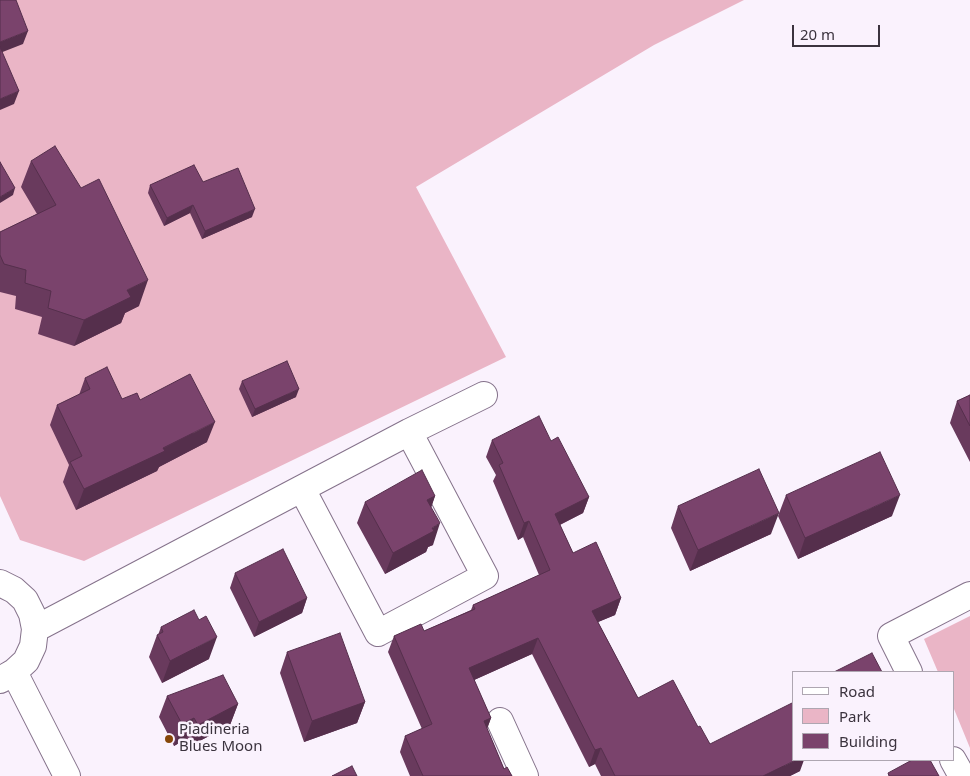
<!DOCTYPE html>
<html>
<head>
<meta charset="utf-8">
<style>
	body { margin:0 }
	#map { position:relative; width:970px; height:776px; overflow:hidden; background:#faf2fd; font-family:"Noto Sans",sans-serif }
	canvas { display:block }
	.legend { position:absolute; left:792px; top:671px; width:162px; height:90px; box-sizing:border-box; background:#faf2fd; border:1px solid #aea6b1; margin:0; padding:6px 9px; list-style:none; font-size:15px; color:#3b333e }
	.legend li { display:flex; align-items:center; gap:10px; height:25px }
	.legend b { width:25px; border:1px solid #aea6b1 }
	.scale { position:absolute; left:792px; top:25px; width:88px; height:22px; box-sizing:border-box; border:2px solid #3b333e; border-top:0; padding-left:6px; font-size:15px; line-height:18px; white-space:nowrap; color:#3b333e; -webkit-text-stroke:4px #faf2fd; paint-order:stroke }
</style>
</head>
<body>
<div id="map">
<canvas width="970" height="776"></canvas>
<ul class="legend">
<li><b style="height:6px;background:#fff"></b>Road</li>
<li><b style="height:14px;background:#eab5c6"></b>Park</li>
<li><b style="height:14px;background:#7a436c"></b>Building</li>
</ul>
<div class="scale">20 m</div>
</div>
<script>
const ctx = document.querySelector('canvas').getContext('2d');
ctx.lineJoin = 'round';
function fillPath(path, color) {
  ctx.fillStyle = color;
  ctx.fill(path, 'evenodd');
}
function poly(rows) {
  const path = new Path2D();
  for (const r of rows) {
    path.moveTo(r[0], r[1]);
    for (let i = 2; i < r.length; i += 2) path.lineTo(r[i], r[i + 1]);
  }
  return path;
}
function strokePath(path, color, width, dash) {
  ctx.strokeStyle = color;
  ctx.lineWidth = width;
  ctx.lineCap = dash ? 'butt' : 'round';
  ctx.setLineDash(dash || []);
  ctx.stroke(path);
}
function write(font, color, halo, rows, align = 'center') {
  ctx.font = font + ' "Noto Sans",sans-serif';
  ctx.lineWidth = 5;
  ctx.setLineDash([]);
  ctx.textBaseline = 'middle';
  ctx.strokeStyle = halo;
  ctx.fillStyle = color;
  for (const [text, x, y, turn = 0] of rows) {
    ctx.save();
    ctx.translate(x, y);
    ctx.rotate((+turn || 0) * Math.PI / 180);
    ctx.textAlign = isNaN(turn) ? turn : align;
    if (halo) ctx.strokeText(text, 0, 0);
    ctx.fillText(text, 0, 0);
    ctx.restore();
  }
}
const green = poly([
	[0,0,744,0,654,45,416,187,506,357,84,561,20,540,0,496],
	[970,616,970,748,954,709,954,672,938,672,924,639]
]);
const minor = poly([
	[302,489,378,633,485,576,409,432],
	[0,583,14,590,25,600,32,614,35,629,33,646,26,661,14,672,0,680],
	[35,629,409,432,484,395],
	[14,672,67,776],
	[909,672,891,636,970,595],
	[500,721,525,776],
	[953,760,962,776]
]);
const wall = poly([
	[31,161,139,306,125,313,121,323,74,346,38,334,42,317,15,309,16,296,0,292,0,232,37,214,21,187],
	[203,182,252,217,202,239,190,213,164,226,148,193,150,185],
	[85,378,122,399,140,400,207,442,159,467,157,471,76,510,63,482,69,465,50,425,57,405,79,395],
	[242,381,296,397,252,417,239,389],
	[970,395,970,462,950,423,957,401],
	[492,440,551,441,589,497,583,513,560,525,573,553,621,598,615,615,598,622,638,698,698,727,710,744,800,771,790,776,601,776,595,764,589,767,532,654,474,680,491,718,487,729,504,769,512,776,410,776,400,752,405,736,422,729,388,652,394,636,424,631,471,610,473,605,539,575,523,537,518,540,493,481,496,475,486,457],
	[786,495,892,516,798,559,778,516],
	[435,496,431,507,433,545,428,547,426,552,385,574,357,523,365,502],
	[678,506,771,534,690,571,671,528],
	[235,573,307,598,302,613,254,637,230,588],
	[161,627,209,659,162,683,149,657,157,635,158,635],
	[287,652,365,702,357,723,304,742,280,673],
	[167,696,238,704,230,725,190,746,186,739,174,746,159,717]
]);
const shadedWall = poly([
	[28,31,23,44,0,53,0,42],
	[19,91,14,104,0,110,0,99],
	[15,188,13,195,0,203,0,197],
	[193,205,190,213,164,226,167,218],
	[255,209,252,217,202,239,205,231],
	[148,280,139,306,125,313,121,323,74,346,84,320,127,290],
	[299,389,296,397,252,417,255,409],
	[215,422,207,442,159,467,157,471,76,510,84,489],
	[900,495,892,516,798,559,805,538],
	[435,496,428,517,427,500],
	[589,497,583,513,549,530,555,514],
	[779,513,771,534,690,571,698,550],
	[529,521,523,537,518,540,524,523],
	[440,523,433,545,428,547,426,552,385,574,393,553],
	[307,598,302,613,254,637,259,622],
	[621,598,615,615,586,627,592,611],
	[217,637,209,659,162,683,170,661],
	[538,638,532,654,463,685,469,668],
	[365,702,357,723,304,742,312,721],
	[238,704,230,725,190,746,198,725],
	[194,718,186,739,174,746,182,724],
	[491,718,485,734,484,721],
	[601,748,595,764,589,767,595,750],
	[796,760,804,760,800,771,790,776,763,776]
]);
const building = poly([
	[0,0,16,0,28,31,0,42,0,0],
	[0,47,19,91,0,99,0,47],
	[55,146,81,188,99,179,148,280,127,290,131,297,84,320,48,308,51,291,25,283,26,270,4,264,0,255,0,232,56,205,31,161,55,146],
	[0,162,15,188,0,197,0,162],
	[194,165,203,182,238,168,255,209,205,231,193,205,167,218,150,185,194,165],
	[287,361,299,389,255,409,242,381,287,361],
	[107,367,122,399,137,393,140,400,190,374,215,422,163,448,165,451,84,489,70,462,82,456,57,405,90,389,85,378,107,367],
	[970,395,970,426,957,401,970,395],
	[539,416,551,441,558,437,589,497,555,514,573,553,596,542,621,598,592,611,638,698,673,680,698,727,700,726,710,744,794,702,794,760,796,760,763,776,615,776,601,748,595,750,538,638,469,668,491,718,484,721,504,769,507,767,512,776,423,776,405,736,432,724,394,636,421,624,424,631,475,609,473,605,550,570,529,521,524,523,499,465,503,463,492,440,539,416],
	[880,452,900,495,805,538,786,495,880,452],
	[759,469,779,513,698,550,678,506,759,469],
	[422,470,435,496,427,500,440,523,432,528,434,531,393,553,365,502,422,470],
	[283,549,307,598,259,622,235,573,283,549],
	[194,610,199,620,206,616,217,637,170,661,157,635,163,632,161,627,194,610],
	[340,633,365,702,312,721,287,652,340,633],
	[872,653,882,672,834,672,872,653],
	[223,675,238,704,198,725,194,718,182,724,167,696,223,675],
	[912,760,930,760,939,776,889,776,888,773,912,760],
	[352,766,357,776,332,776,352,766]
]);
const markers = [
	[169,739,5,"#864709"]
];
const poiNames = [
	["Piadineria",179,730],
	["Blues Moon",179,747]
];
fillPath(green, '#eab5c6');
strokePath(minor, '#85728b', 28);
strokePath(minor, '#fff', 26);
fillPath(wall, '#693a5d');
fillPath(shadedWall, '#552f4c');
fillPath(building, '#7a436c');
strokePath(building, '#552f4c', 1);
for (const [x, y, r, color] of markers) {
  const dot = new Path2D();
  dot.arc(x, y, r, 0, 2 * Math.PI);
  ctx.fillStyle = color;
  ctx.fill(dot);
  strokePath(dot, '#faf2fd', 2);
}
write('15px', '#3b333e', '#faf2fd', poiNames, 'left');
</script>
</body>
</html>
